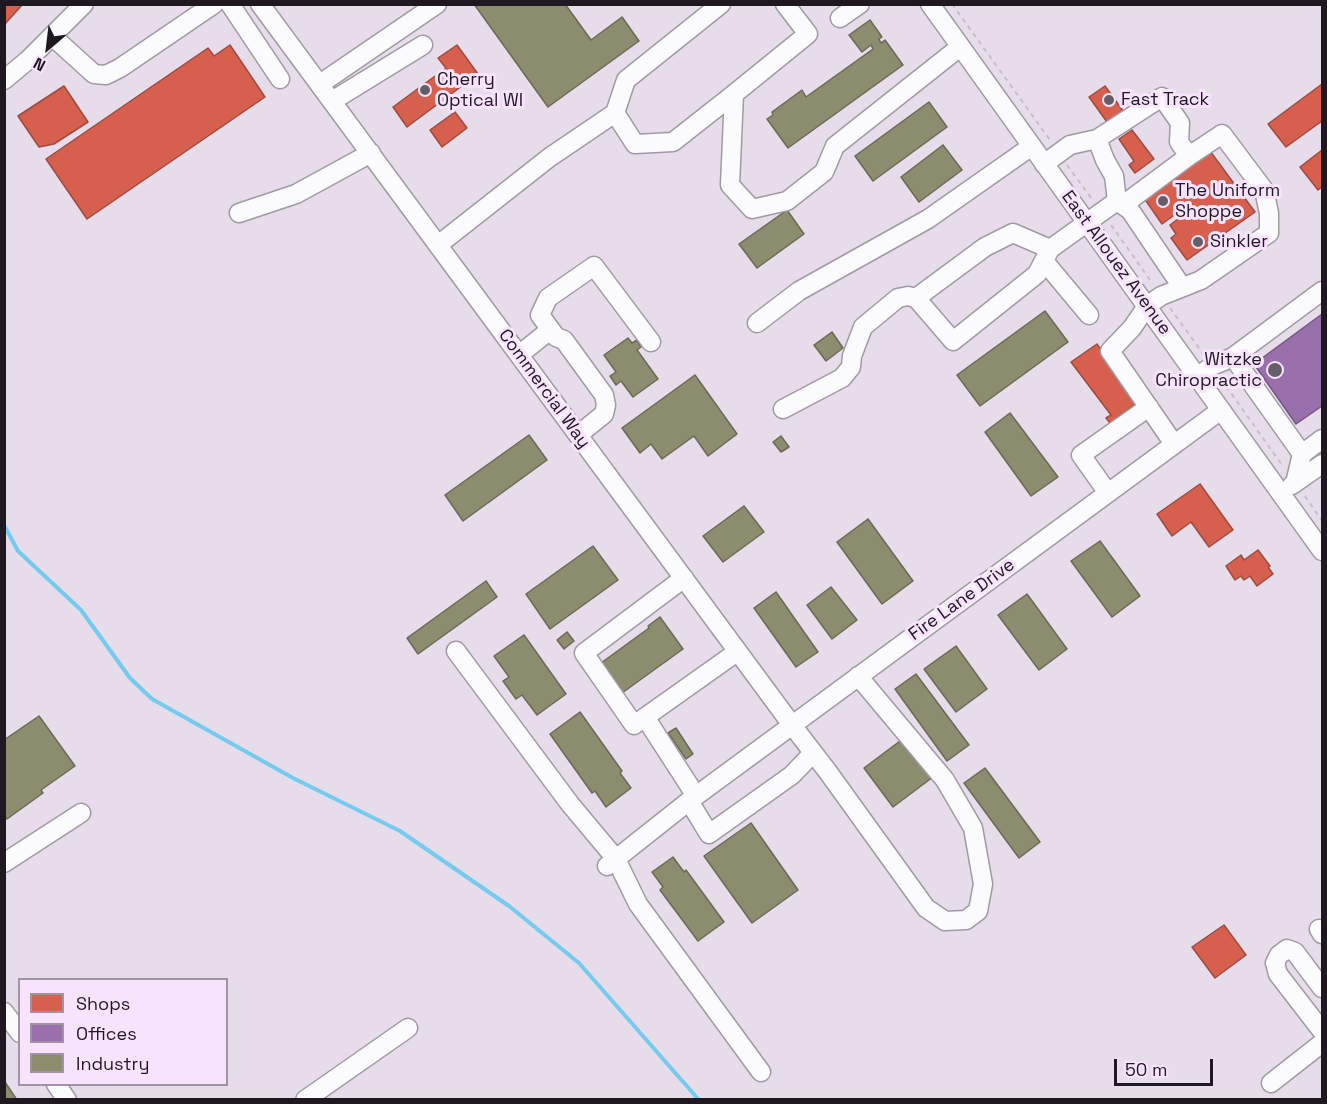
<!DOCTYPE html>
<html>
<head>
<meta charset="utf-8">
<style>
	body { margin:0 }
	#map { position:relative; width:1327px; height:1104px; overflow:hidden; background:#e6dcea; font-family:"Space Grotesk",sans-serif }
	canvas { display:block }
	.frame { position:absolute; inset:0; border:6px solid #1f1821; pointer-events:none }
	.legend { position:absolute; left:18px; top:978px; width:210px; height:108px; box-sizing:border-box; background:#f8e3fd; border:2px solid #a192a5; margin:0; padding:8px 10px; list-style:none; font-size:18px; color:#1f1821 }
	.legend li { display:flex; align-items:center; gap:12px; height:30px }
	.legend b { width:30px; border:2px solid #a192a5 }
	.north { position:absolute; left:18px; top:18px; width:60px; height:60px; -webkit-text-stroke:4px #f8e3fd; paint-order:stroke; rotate:208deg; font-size:16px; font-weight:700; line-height:24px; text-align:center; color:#1f1821 }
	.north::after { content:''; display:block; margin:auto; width:21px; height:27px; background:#1f1821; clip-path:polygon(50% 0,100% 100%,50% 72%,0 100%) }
	.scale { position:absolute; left:1114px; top:1059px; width:99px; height:27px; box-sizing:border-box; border:3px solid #1f1821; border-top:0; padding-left:8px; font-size:18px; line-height:21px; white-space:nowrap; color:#1f1821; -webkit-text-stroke:4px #f8e3fd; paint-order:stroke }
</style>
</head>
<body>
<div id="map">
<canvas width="1327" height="1104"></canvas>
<div class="frame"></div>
<ul class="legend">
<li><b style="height:16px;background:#d6604d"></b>Shops</li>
<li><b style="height:16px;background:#9970ab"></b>Offices</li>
<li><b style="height:16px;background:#8c8c6e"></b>Industry</li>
</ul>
<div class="north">N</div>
<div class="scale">50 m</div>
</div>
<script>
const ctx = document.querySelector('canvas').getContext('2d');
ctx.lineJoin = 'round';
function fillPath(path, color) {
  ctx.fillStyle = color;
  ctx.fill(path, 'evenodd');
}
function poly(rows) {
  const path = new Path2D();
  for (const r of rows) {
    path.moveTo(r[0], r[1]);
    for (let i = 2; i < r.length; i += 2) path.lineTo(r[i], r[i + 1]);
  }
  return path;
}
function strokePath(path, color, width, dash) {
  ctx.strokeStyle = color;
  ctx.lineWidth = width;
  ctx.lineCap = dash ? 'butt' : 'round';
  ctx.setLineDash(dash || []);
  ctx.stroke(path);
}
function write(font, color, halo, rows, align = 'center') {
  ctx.font = font + ' "Space Grotesk",sans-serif';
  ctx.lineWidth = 6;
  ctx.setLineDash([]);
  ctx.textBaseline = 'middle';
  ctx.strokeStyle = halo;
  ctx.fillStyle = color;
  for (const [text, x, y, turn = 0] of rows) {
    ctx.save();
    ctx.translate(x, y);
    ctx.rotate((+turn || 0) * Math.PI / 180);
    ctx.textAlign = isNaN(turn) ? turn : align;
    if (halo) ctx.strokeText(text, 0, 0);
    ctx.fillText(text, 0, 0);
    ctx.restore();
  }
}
const shops = poly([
	[4,4,23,4,4,25,4,4],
	[230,45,265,97,87,219,46,159,208,48,214,56,230,45],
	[457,45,478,74,407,127,393,107,446,68,438,58,457,45],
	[1322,84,1322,121,1286,147,1268,124,1322,84],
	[64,86,88,122,54,144,39,147,18,116,64,86],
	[1105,86,1123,111,1107,122,1089,97,1105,86],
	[455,112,467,128,442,147,430,130,455,112],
	[1132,130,1154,159,1135,173,1129,165,1134,161,1119,139,1132,130],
	[1322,150,1322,187,1318,190,1300,167,1322,150],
	[1210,151,1255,212,1187,260,1171,238,1176,234,1170,225,1194,207,1191,203,1162,224,1144,198,1210,151],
	[1097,344,1139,401,1110,423,1106,418,1111,415,1071,362,1097,344],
	[1200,484,1233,530,1209,547,1191,522,1172,536,1157,514,1200,484],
	[1258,550,1270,566,1268,567,1273,574,1257,586,1250,576,1244,580,1241,576,1235,580,1226,566,1241,555,1244,560,1258,550],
	[1224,925,1246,955,1215,978,1192,947,1224,925]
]);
const offices = poly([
	[1322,314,1322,406,1296,424,1254,364,1322,314]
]);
const industry = poly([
	[474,4,565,4,591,40,622,17,639,41,548,107,474,4],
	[870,20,882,37,879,39,881,43,885,40,903,65,788,148,767,119,773,115,772,112,802,90,806,97,873,49,871,45,862,52,849,35,870,20],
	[929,102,947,127,873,181,855,156,929,102],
	[943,145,962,170,919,202,901,177,943,145],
	[787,210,804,234,757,268,739,244,787,210],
	[1045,311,1068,342,980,406,957,375,1045,311],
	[832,332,843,348,826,361,814,345,832,332],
	[628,338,632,343,637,340,641,347,637,350,658,379,633,397,621,381,616,385,610,376,616,372,604,355,628,338],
	[695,375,737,434,708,456,694,436,662,459,651,444,640,453,622,428,695,375],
	[1010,413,1058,477,1031,496,985,432,1010,413],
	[529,435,547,460,463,521,445,495,529,435],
	[781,436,789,447,781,452,773,442,781,436],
	[744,506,764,532,723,562,703,536,744,506],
	[868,519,913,581,882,604,837,542,868,519],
	[1100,541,1140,596,1112,617,1071,561,1100,541],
	[593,546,618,580,550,629,526,594,593,546],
	[486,581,497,597,418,654,407,638,486,581],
	[831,587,857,620,832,639,807,605,831,587],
	[776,592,818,652,796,667,754,608,776,592],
	[1027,594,1067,649,1039,670,998,615,1027,594],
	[660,617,683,649,622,693,601,663,649,628,648,626,660,617],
	[567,632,574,641,564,649,557,640,567,632],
	[524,635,566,694,537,715,522,695,516,699,503,681,509,677,494,656,524,635],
	[956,646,987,689,956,712,924,669,956,646],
	[916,674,969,745,947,761,895,689,916,674],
	[580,712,622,771,620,773,631,788,606,807,595,791,592,793,550,734,580,712],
	[39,716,75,766,41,790,43,793,7,819,4,817,4,740,39,716],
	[676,728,693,754,686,759,668,733,676,728],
	[904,738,933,777,893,807,864,768,904,738],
	[985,768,1040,842,1019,858,964,783,985,768],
	[751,823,798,890,752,923,704,856,751,823],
	[673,857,684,872,686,870,724,922,698,941,660,890,663,887,652,872,673,857],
	[5,1082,17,1100,4,1100,5,1082]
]);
const stream = poly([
	[4,525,18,551,81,610,130,678,152,699,293,778,400,831,509,906,579,963,699,1100]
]);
const path = poly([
	[952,4,1050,140],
	[1067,165,1092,199],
	[1111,225,1153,284],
	[1170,308,1204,355],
	[1221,379,1282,465],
	[1305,496,1322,521]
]);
const minor = poly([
	[230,4,280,79],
	[260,4,792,725,828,772,926,908,945,921,966,920,978,911,983,884,973,828,945,780,858,676],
	[785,4,808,34,734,94,730,185,752,209,787,201,824,172,835,146,960,47],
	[930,4,1322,551],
	[840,18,860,4],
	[52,36,94,74,106,75,120,68,214,4],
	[4,80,28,60,84,4],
	[320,84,437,4],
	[332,101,423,45],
	[615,113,635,144,673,142,734,94],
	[1097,139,1105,160,1114,176,1117,201],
	[1044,164,1070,145,1097,139,1162,97,1180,123,1179,142,1189,156,1222,134,1264,190,1269,213,1269,233,1201,280,1161,296,1147,306,1132,328,1110,351,1174,444],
	[1123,205,1189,156],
	[239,213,296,194,371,153],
	[438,245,550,157,615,113,626,80,721,4],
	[1050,249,1037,274,953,341,916,298,985,247,1013,233,1050,249,1117,201,1130,210,1182,287],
	[1044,261,1089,315],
	[757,323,799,291,928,219,1032,146],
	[519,355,550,330],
	[1233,357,1302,454],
	[1197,377,1212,366,1233,357,1322,291],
	[783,409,842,378,851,367,852,356,863,327,898,298,908,296,916,298],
	[578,435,604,414,606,405,604,395,564,340,556,337,540,315,548,298,594,266,651,342],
	[1295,483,1302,454,1322,439],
	[1292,485,1322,464],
	[1108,493,1081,455,1149,407],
	[684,578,584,653,634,725,737,652],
	[456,651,570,804,616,859,638,904,761,1072],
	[645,717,696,796],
	[689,801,709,834,792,775,813,753],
	[4,863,81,813],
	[607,866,689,801,1221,410],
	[1319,929,1322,934],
	[1322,988,1295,952,1287,949,1279,955,1275,963,1278,974,1322,1031],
	[4,1012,20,1033],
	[1271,1083,1322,1043],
	[56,1084,67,1100],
	[305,1100,408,1028]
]);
const markers = [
	[425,90,6,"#655d67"],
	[1109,100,6,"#655d67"],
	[1163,201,6,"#655d67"],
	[1198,242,6,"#655d67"],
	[1275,370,8,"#655d67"]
];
const poiNames = [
	["Cherry",437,80],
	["Optical WI",437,101],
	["Fast Track",1121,100],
	["The Uniform",1175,191],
	["Shoppe",1175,212],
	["Sinkler",1210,242],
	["Witzke",1262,360,"right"],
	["Chiropractic",1262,381,"right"]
];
const streetNames = [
	["East Allouez Avenue",1116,263,54],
	["Commercial Way",544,389,54],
	["Fire Lane Drive",962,600,-36]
];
fillPath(shops, '#d6604d');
strokePath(shops, '#9f4a40', 1.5);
fillPath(offices, '#9970ab');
strokePath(offices, '#745682', 1.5);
fillPath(industry, '#8c8c6e');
strokePath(industry, '#6b6957', 1.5);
strokePath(stream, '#74cbef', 4);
strokePath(minor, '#a199a4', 21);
strokePath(path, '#c4bfc5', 2, [4.5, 4.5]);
strokePath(minor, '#fbfafc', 18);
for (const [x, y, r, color] of markers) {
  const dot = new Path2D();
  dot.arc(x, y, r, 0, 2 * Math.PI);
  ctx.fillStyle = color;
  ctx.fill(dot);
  strokePath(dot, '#f8e3fd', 2);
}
write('18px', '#1f1821', '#f8e3fd', poiNames, 'left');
write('18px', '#1f1821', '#f8e3fd', streetNames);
</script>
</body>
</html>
